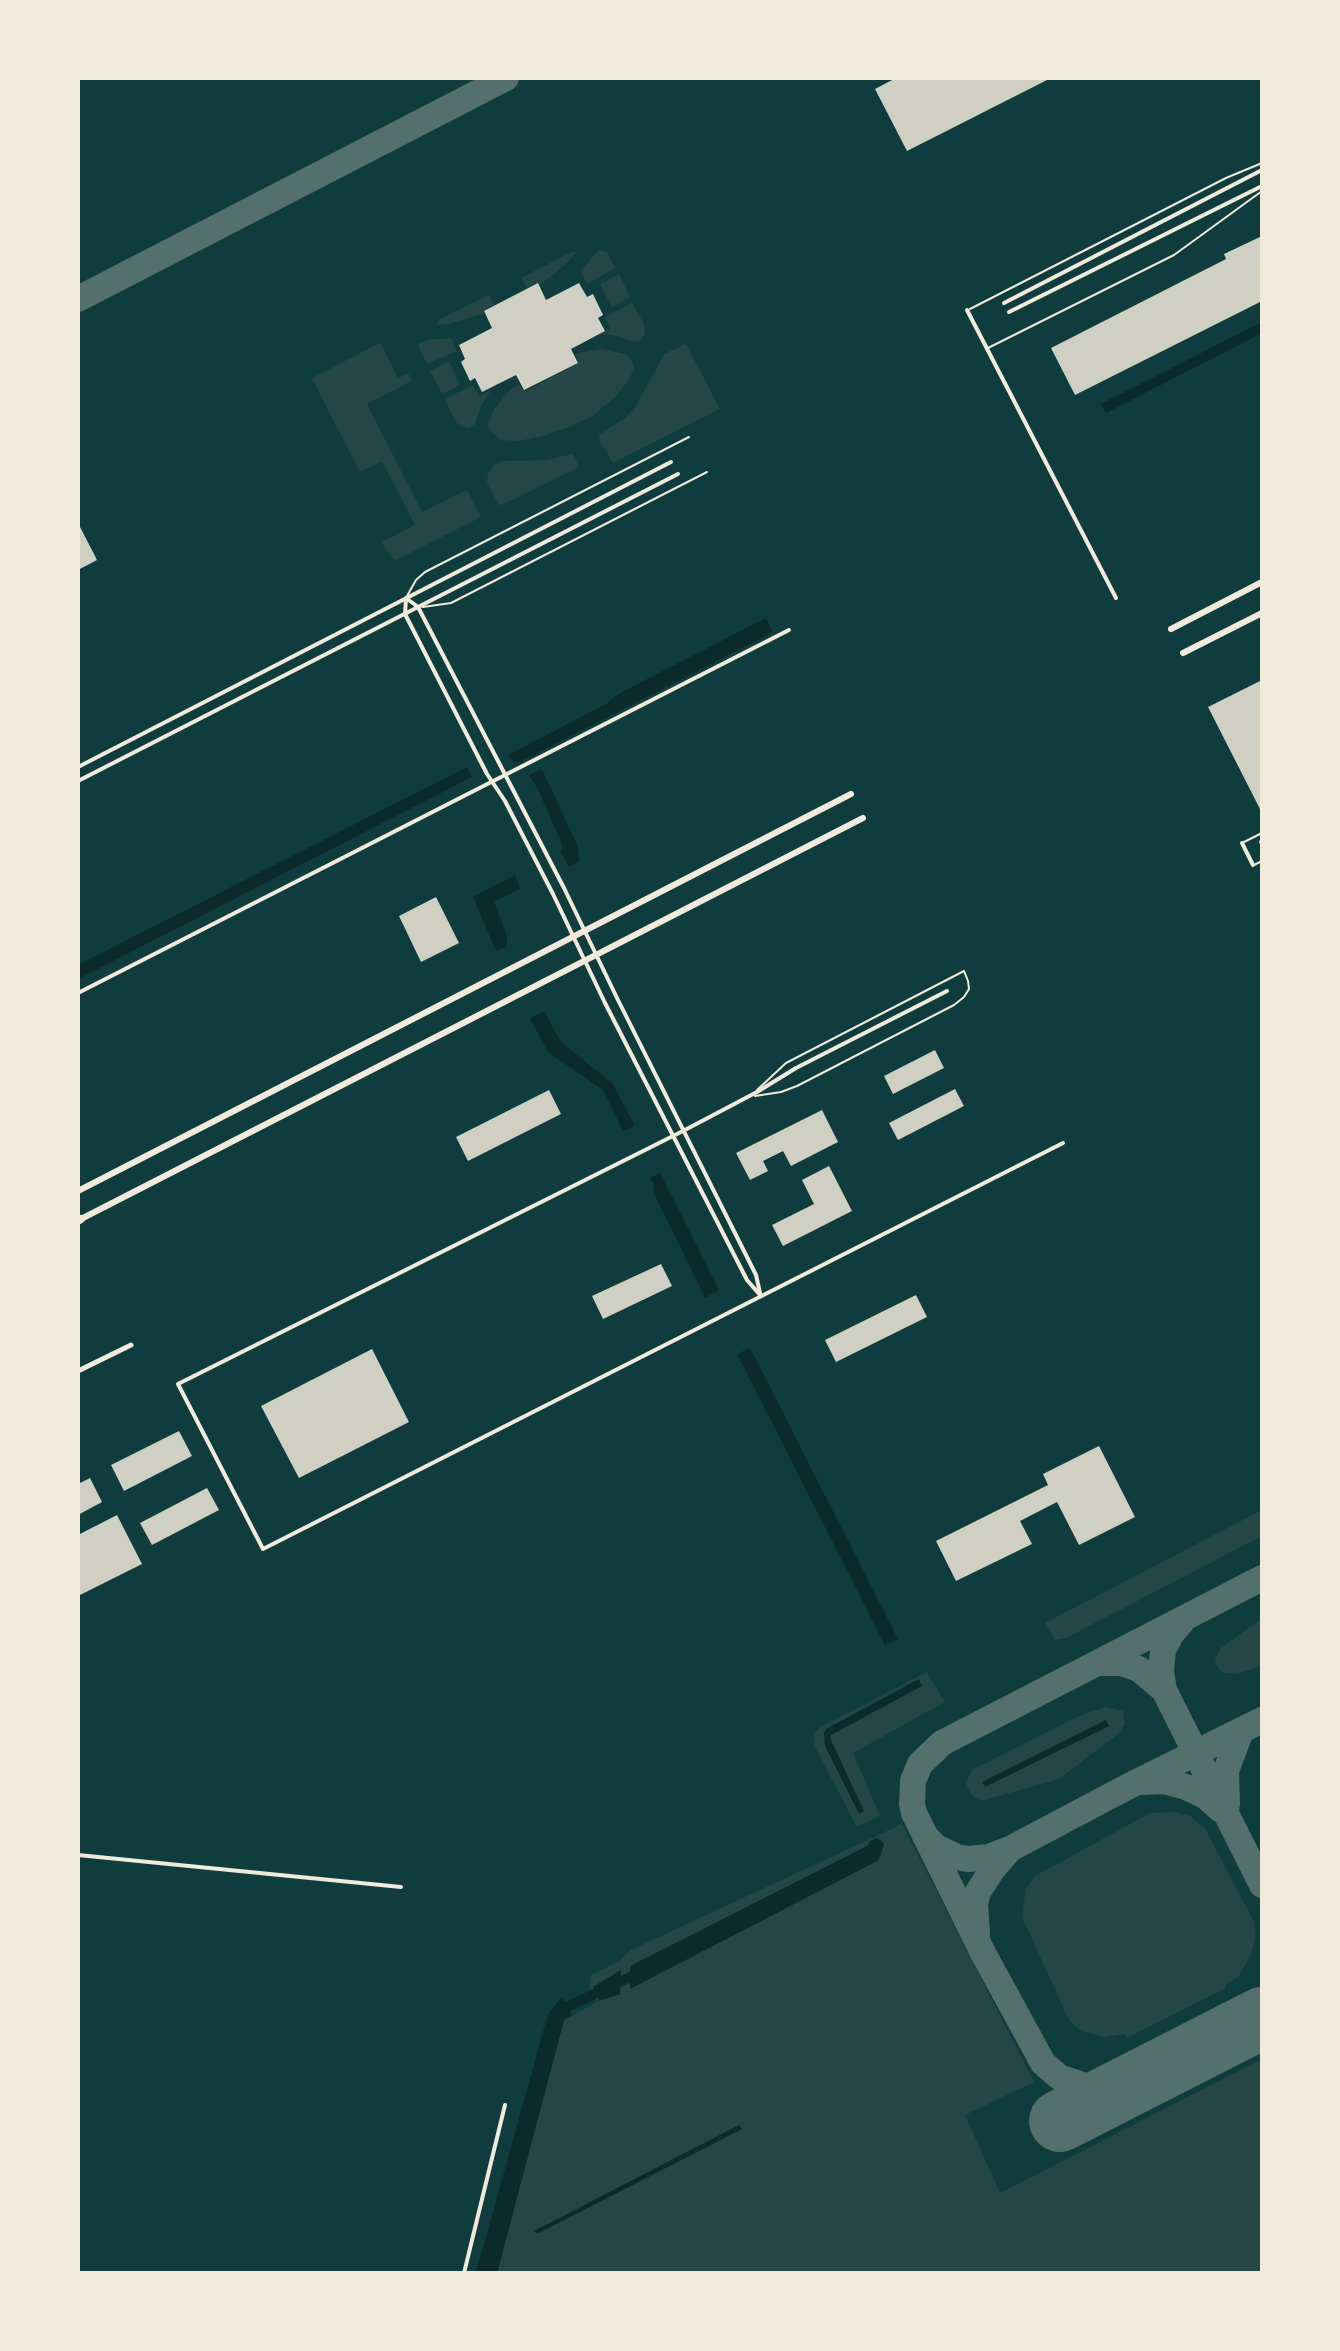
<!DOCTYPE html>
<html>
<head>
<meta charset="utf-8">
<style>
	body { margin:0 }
	#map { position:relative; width:1340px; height:2351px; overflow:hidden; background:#0f3d3e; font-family:Figtree,sans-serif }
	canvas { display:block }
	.frame { position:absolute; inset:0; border:80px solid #f1e9da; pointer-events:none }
</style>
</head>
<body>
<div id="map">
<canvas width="1340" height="2351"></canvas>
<div class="frame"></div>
</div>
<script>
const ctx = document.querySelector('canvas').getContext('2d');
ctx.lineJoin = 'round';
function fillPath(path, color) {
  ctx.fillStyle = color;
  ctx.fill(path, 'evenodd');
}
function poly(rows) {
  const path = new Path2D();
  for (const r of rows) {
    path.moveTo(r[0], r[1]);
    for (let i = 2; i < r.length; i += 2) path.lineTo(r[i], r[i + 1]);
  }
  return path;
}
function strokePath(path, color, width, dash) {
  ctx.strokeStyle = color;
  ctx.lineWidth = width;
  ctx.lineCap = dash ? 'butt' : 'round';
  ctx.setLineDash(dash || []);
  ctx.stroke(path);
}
const green = poly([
	[599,250,607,252,615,268,587,284,580,271],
	[574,251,576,253,568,262,553,275,539,285,537,283,527,288,521,278],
	[619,274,630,297,612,307,600,284],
	[489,295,494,305,483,311,484,313,449,324,436,325,438,320],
	[632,303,644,324,645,333,641,340,635,342,617,336,600,334,610,329,605,317],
	[451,338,457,351,427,364,419,348,419,344,427,340],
	[380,343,398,378,408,373,412,381,367,404,422,512,467,490,481,517,396,560,390,556,382,542,415,525,382,461,360,472,312,378],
	[686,344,720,409,613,463,599,440,600,434,626,417,636,406,664,354],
	[601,349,626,354,633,362,634,369,628,381,616,396,594,415,572,426,543,436,518,441,501,440,489,430,488,424,494,409,512,388,519,384,524,392,579,363,575,354],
	[449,361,460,385,442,394,430,371],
	[473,385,479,396,491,390,481,406,475,424,469,428,461,427,455,421,445,399],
	[573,454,579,467,502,505,498,504,487,483,488,473,494,465,502,461,547,460],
	[1262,1510,1262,1536,1066,1638,1055,1640,1045,1623],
	[1262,1618,1262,1666,1237,1674,1223,1673,1217,1666,1215,1659,1221,1648],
	[927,1672,945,1702,853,1753,880,1816,857,1827,814,1745,815,1733,820,1727],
	[1106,1707,1123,1711,1125,1724,1118,1734,1059,1779,981,1801,971,1795,966,1783,972,1770,1079,1716],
	[1174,1812,1190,1816,1205,1828,1254,1922,1255,1938,1251,1955,1238,1977,1225,1985,1226,1988,1127,2038,1124,2034,1104,2037,1081,2031,1069,2020,1022,1917,1026,1888,1035,1876,1150,1813],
	[902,1824,1034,2082,965,2115,1000,2193,1262,2059,1262,2273,497,2273,564,2020,597,2002,589,1986,591,1975,619,1961,631,1950]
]);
const water = poly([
	[1262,322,1262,333,1106,413,1101,404],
	[766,618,772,630,771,633,520,762,513,762,508,755,606,704,620,693],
	[467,767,472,777,78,979,78,965],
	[542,769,578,847,579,862,569,867,561,852,563,846,537,787,529,775],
	[515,875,520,889,494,902,507,936,507,947,496,951,473,897],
	[544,1011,561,1042,613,1084,635,1126,623,1131,603,1090,548,1052,530,1018],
	[660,1173,719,1290,705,1298,652,1189,654,1185,650,1178],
	[750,1348,898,1639,885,1645,737,1354],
	[919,1679,922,1686,831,1735,831,1740,864,1811,859,1814,825,1746,824,1733,826,1729],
	[1106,1720,1109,1726,985,1787,982,1782],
	[878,1838,884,1844,879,1860,630,1989,630,1966,867,1846,871,1840],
	[621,1970,620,1994,599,2001,593,1987],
	[562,1997,572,2016,564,2020,497,2273,476,2273,548,2014],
	[739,2125,742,2129,537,2234,534,2231]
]);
const canal = poly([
	[560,2018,567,2007,641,1972]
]);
const taxiway = poly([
	[78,299,506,78],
	[1181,1623,1172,1633,1163,1650,1161,1671,1164,1690,1262,1885],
	[1098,1663,1121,1663,1139,1669,1164,1690],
	[1141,1782,1163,1781,1186,1787,1205,1796,1221,1810],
	[1227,1804,1226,1771,1241,1731],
	[925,1836,936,1847,957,1857,968,1859,989,1857,1010,1849,1127,1787,1262,1720],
	[977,1934,975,1904,978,1892,992,1870,1010,1849],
	[1139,2081,1111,2087,1086,2086,1059,2077,1043,2063,983,1953,914,1813,912,1804,913,1781,920,1764,942,1743,1262,1578]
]);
const runway = poly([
	[1060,2121,1262,2018]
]);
const building = poly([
	[896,78,1051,78,907,151,875,89],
	[1262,236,1262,301,1075,395,1051,348,1226,259,1224,254],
	[538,283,546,300,579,283,587,297,593,294,603,315,598,318,605,331,571,349,578,363,524,390,516,375,482,392,475,378,470,381,461,362,465,359,459,345,492,328,484,311],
	[78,523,97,560,78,570],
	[1262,680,1262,808,1260,809,1208,707],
	[436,897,459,943,421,962,399,916],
	[935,1050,944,1068,893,1094,884,1076],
	[955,1089,964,1106,898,1140,889,1123],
	[549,1090,561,1114,468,1161,456,1137],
	[822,1110,838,1142,791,1166,783,1151,763,1161,768,1171,750,1180,736,1153],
	[829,1166,852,1211,783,1246,772,1225,814,1204,802,1180],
	[661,1264,672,1286,603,1319,592,1296],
	[916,1295,927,1317,836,1362,825,1340],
	[372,1349,409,1422,299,1478,261,1406],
	[179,1431,192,1456,124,1491,111,1465],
	[1099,1446,1135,1517,1079,1545,1057,1502,1020,1521,1032,1544,956,1581,936,1541,1048,1485,1043,1474],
	[90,1478,102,1502,78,1515,78,1484],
	[207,1488,219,1510,152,1545,140,1523],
	[117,1515,142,1564,78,1596,78,1535]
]);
const service = poly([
	[970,309,1226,178,1262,163],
	[988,348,1174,255,1262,191],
	[407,596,416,580,425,572,689,437],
	[423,607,451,603,707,472],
	[1242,843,1262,833],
	[1254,865,1262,861],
	[755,1096,781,1092,797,1086,954,1005,964,997,969,989,968,981,964,971,786,1063,757,1090]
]);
const minor = poly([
	[1004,303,1262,170],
	[967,310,1116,598],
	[1009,312,1262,186],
	[406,598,405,614,487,774,505,801,553,894,605,1003,747,1280,760,1295],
	[406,598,418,607,564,888,617,998,756,1275,760,1293],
	[78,767,671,462],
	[78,781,678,474],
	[1261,842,1262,842],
	[1242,843,1253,865],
	[947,991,796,1068,757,1092,683,1131,178,1384,263,1549,1063,1143],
	[78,993,789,630],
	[78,1855,401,1887],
	[464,2273,505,2105]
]);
const tertiary = poly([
	[78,1371,131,1345]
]);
const secondary = poly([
	[1171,629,1262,582],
	[1183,653,1262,613],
	[78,1191,851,794],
	[81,1219,863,818]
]);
const motorway = poly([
	[78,1221,81,1219]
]);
fillPath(green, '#244646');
fillPath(water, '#0a2a2b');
strokePath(canal, '#0a2a2b', 10);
strokePath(taxiway, '#53706d', 26);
strokePath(runway, '#53706d', 62);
fillPath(building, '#cfcfc3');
strokePath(service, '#f1e9da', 2);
strokePath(minor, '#f1e9da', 4);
strokePath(tertiary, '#f1e9da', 5);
strokePath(secondary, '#f1e9da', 6);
strokePath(motorway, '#f1e9da', 8);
</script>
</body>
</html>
